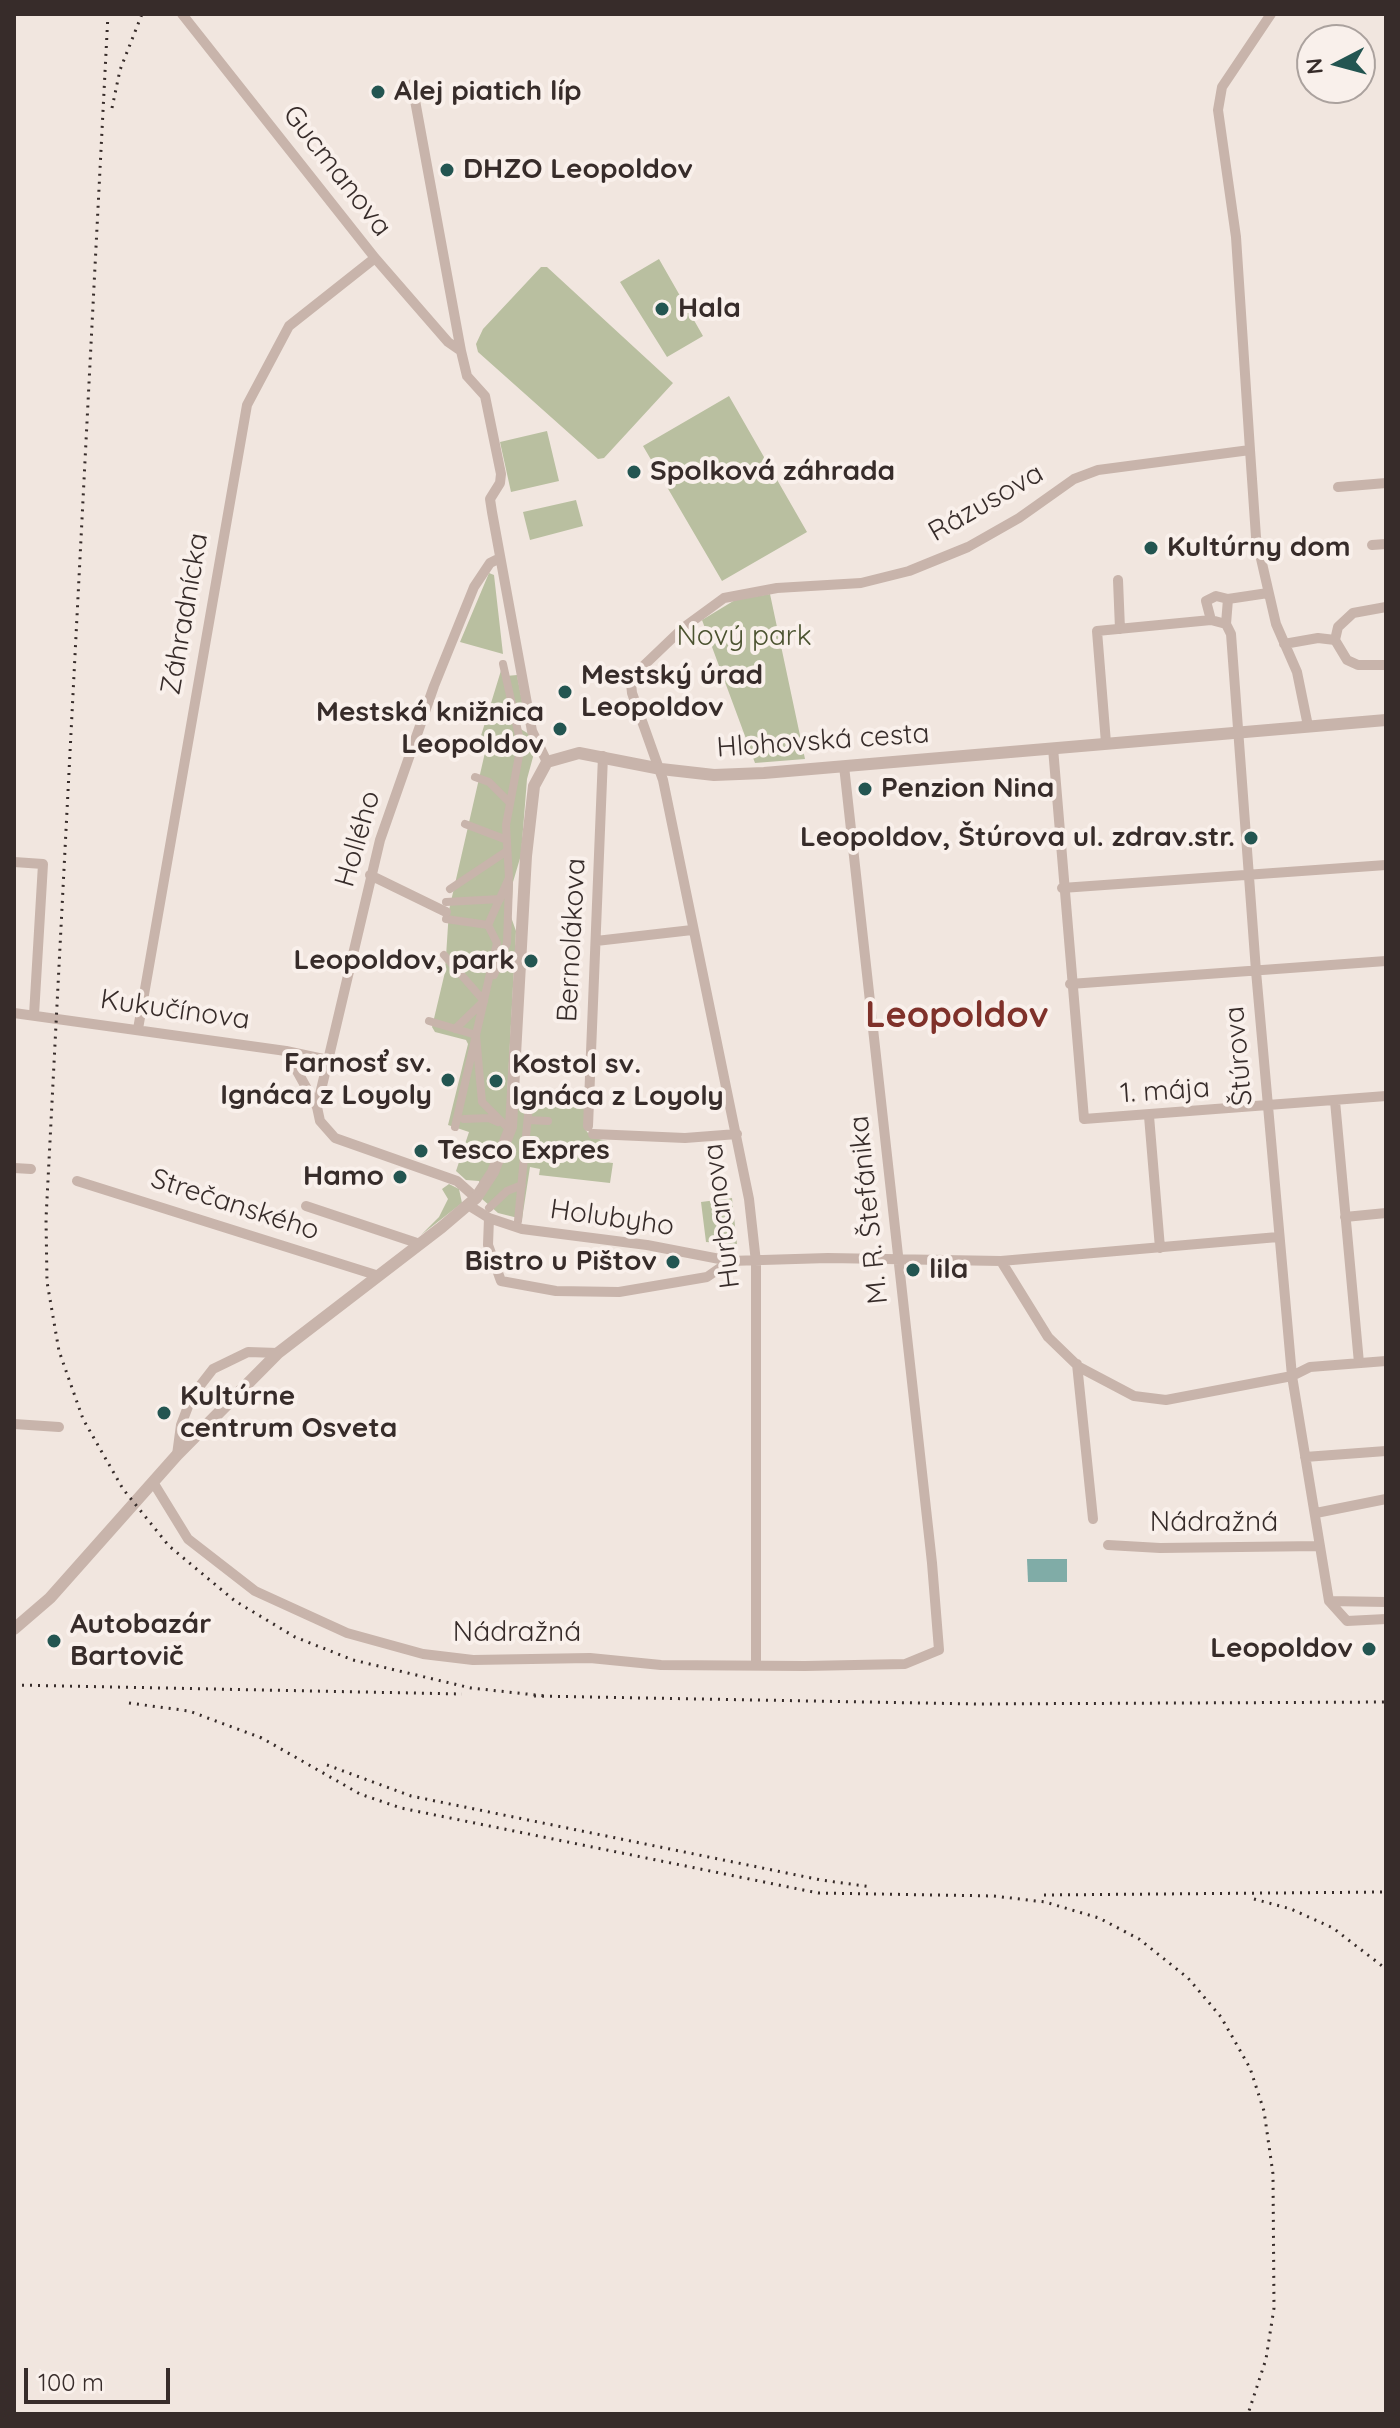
<!DOCTYPE html>
<html>
<head>
<meta charset="utf-8">
<style>
	body { margin:0 }
	#map { position:relative; width:1400px; height:2428px; overflow:hidden; background:#f1e6df; font-family:Quicksand,sans-serif }
	canvas { display:block }
	.frame { position:absolute; inset:0; border:16px solid #372c2a; pointer-events:none }
	.north { position:absolute; left:1296px; top:24px; width:80px; height:80px; box-sizing:border-box; background:#f9f0eb; border:2px solid #aba29e; border-radius:50%; rotate:264deg; font-size:22px; font-weight:700; line-height:32px; text-align:center; color:#372c2a }
	.north::after { content:''; display:block; margin:auto; width:28px; height:36px; background:#235551; clip-path:polygon(50% 0,100% 100%,50% 72%,0 100%) }
	.scale { position:absolute; left:24px; top:2368px; width:146px; height:36px; box-sizing:border-box; border:4px solid #372c2a; border-top:0; padding-left:10px; font-size:24px; line-height:28px; white-space:nowrap; color:#372c2a; -webkit-text-stroke:6px #f9f0eb; paint-order:stroke }
</style>
</head>
<body>
<div id="map">
<canvas width="1400" height="2428"></canvas>
<div class="frame"></div>
<div class="north">N</div>
<div class="scale">100 m</div>
</div>
<script>
const ctx = document.querySelector('canvas').getContext('2d');
ctx.lineJoin = 'round';
function fillPath(path, color) {
  ctx.fillStyle = color;
  ctx.fill(path, 'evenodd');
}
function poly(rows) {
  const path = new Path2D();
  for (const r of rows) {
    path.moveTo(r[0], r[1]);
    for (let i = 2; i < r.length; i += 2) path.lineTo(r[i], r[i + 1]);
  }
  return path;
}
function strokePath(path, color, width, dash) {
  ctx.strokeStyle = color;
  ctx.lineWidth = width;
  ctx.lineCap = dash ? 'butt' : 'round';
  ctx.setLineDash(dash || []);
  ctx.stroke(path);
}
function write(font, color, halo, rows, align = 'center') {
  ctx.font = font + ' Quicksand,sans-serif';
  ctx.lineWidth = 8;
  ctx.setLineDash([]);
  ctx.textBaseline = 'middle';
  ctx.strokeStyle = halo;
  ctx.fillStyle = color;
  for (const [text, x, y, turn = 0] of rows) {
    ctx.save();
    ctx.translate(x, y);
    ctx.rotate((+turn || 0) * Math.PI / 180);
    ctx.textAlign = isNaN(turn) ? turn : align;
    if (halo) ctx.strokeText(text, 0, 0);
    ctx.fillText(text, 0, 0);
    ctx.restore();
  }
}
const green = poly([
	[659,259,703,336,667,357,620,282],
	[541,267,547,267,673,383,604,458,598,459,478,352,476,344,483,329],
	[729,396,807,532,722,581,643,446],
	[547,431,559,481,511,492,500,442],
	[576,500,583,526,530,540,523,512],
	[489,573,494,575,503,654,460,642],
	[770,594,805,759,755,763,702,620,735,600],
	[503,664,506,676,517,675,524,711,516,712,519,728,529,734,533,757,527,779,521,855,513,882,511,917,516,931,507,1098,581,1099,585,1102,585,1129,591,1137,607,1141,604,1162,613,1163,610,1183,539,1175,540,1169,530,1167,522,1219,498,1213,482,1199,479,1181,466,1180,456,1171,469,1132,448,1125,468,1044,466,1040,435,1032,432,1027,445,972,449,910,486,748,480,739],
	[449,1184,459,1189,462,1203,421,1235,439,1217,448,1199,442,1189],
	[732,1198,737,1244,706,1242,701,1202]
]);
const water = poly([
	[1027,1559,1067,1559,1067,1582,1028,1582]
]);
const pedestrian = poly([
	[475,777,489,782,510,803],
	[465,824,507,840],
	[450,889,507,851],
	[446,902,500,899],
	[446,919,488,925],
	[444,955,484,1001],
	[494,975,507,943,509,883],
	[429,1021,476,1035,482,1102,506,1126],
	[455,1029,483,1002],
	[464,1119,489,1118,498,1122],
	[528,1120,548,1121],
	[455,1127,497,943,488,925,509,878,506,825,521,745,503,664],
	[489,1208,507,1191,522,1185],
	[518,1221,530,1094]
]);
const minor = poly([
	[182,14,375,258,448,342,461,351,467,376,485,396,501,474,500,483,490,499,492,512,532,731,547,762],
	[412,84,461,351],
	[1250,450,1236,237,1218,110,1222,87,1271,14],
	[1338,487,1386,483],
	[1372,545,1386,544],
	[1118,580,1120,629],
	[1211,620,1206,601,1216,596,1228,599],
	[1226,624,1228,599,1268,593],
	[1335,640,1338,627,1353,613,1386,607],
	[1284,644,1318,638,1335,640,1347,660,1358,665,1386,665],
	[1106,743,1097,631,1211,620,1226,624,1231,634,1256,971,1292,1376,1329,1601],
	[1053,748,1084,1119,1386,1096],
	[14,862,43,864,34,1015],
	[370,875,446,912],
	[1062,888,1386,865],
	[596,941,692,930],
	[1070,984,1386,961],
	[14,1013,286,1051,328,1060],
	[138,1029,247,405,289,326,375,258],
	[286,1051,317,1107,320,1121,335,1138,457,1181,476,1198],
	[1335,1101,1359,1363],
	[317,1107,380,840,434,686,474,587,490,563,500,558],
	[1149,1116,1160,1248],
	[588,1126,603,756],
	[593,1134,685,1138,737,1134],
	[14,1168,31,1169],
	[77,1181,379,1276],
	[468,1205,489,1218,522,1229,647,1245,730,1261,828,1258,1001,1261,1278,1237],
	[306,1206,420,1244],
	[1345,1217,1386,1213],
	[489,1218,488,1245,501,1281,556,1291,619,1292,707,1277,730,1261],
	[1001,1261,1048,1337,1079,1367,1134,1396,1166,1400,1292,1376,1310,1367,1386,1361],
	[1077,1364,1093,1519],
	[14,1424,59,1427],
	[177,1455,181,1425,192,1396,213,1369,248,1352,278,1353],
	[1305,1457,1386,1451],
	[153,1482,188,1539,255,1591,347,1633,423,1654,473,1660,590,1658,661,1665,805,1666,905,1664,939,1650,932,1563,844,766],
	[1316,1513,1386,1499],
	[1108,1545,1160,1548,1320,1546],
	[1329,1601,1347,1621,1386,1619],
	[1329,1601,1386,1602],
	[756,1665,756,1262,749,1199,663,780,632,693,631,683,637,672,683,628,724,598,777,588,861,583,909,571,968,547,1019,518,1074,479,1098,470,1250,450,1256,537,1276,624,1297,672,1308,726]
]);
const tertiary = poly([
	[14,1629,50,1598,177,1455,278,1353,442,1227,476,1198,493,1172,511,1127,526,856,534,786,547,762,579,753,661,769,714,775,764,773,1386,720]
]);
const rail = poly([
	[108,14,46,1219,47,1282,59,1351,83,1419,123,1489,169,1546,235,1601,295,1637,353,1660,471,1688,545,1696],
	[112,108,120,70,142,14],
	[14,1685,462,1694],
	[534,1696,977,1704,1386,1702],
	[129,1703,189,1711,267,1740],
	[260,1737,360,1794,401,1808,818,1893,994,1896,1045,1902,1099,1918,1139,1939,1188,1978,1221,2017,1250,2068,1264,2111,1273,2174,1274,2308,1266,2359,1248,2414],
	[327,1765,411,1796,821,1880,872,1887],
	[1044,1895,1386,1892],
	[1254,1899,1291,1909,1333,1928,1386,1969]
]);
const markers = [
	[378,92,8,"#235551"],
	[447,170,8,"#235551"],
	[662,309,8,"#235551"],
	[634,472,8,"#235551"],
	[1151,548,8,"#235551"],
	[565,692,8,"#235551"],
	[560,729,8,"#235551"],
	[865,789,8,"#235551"],
	[1251,838,8,"#235551"],
	[531,961,8,"#235551"],
	[448,1080,8,"#235551"],
	[496,1081,8,"#235551"],
	[421,1151,8,"#235551"],
	[400,1177,8,"#235551"],
	[673,1262,8,"#235551"],
	[913,1270,8,"#235551"],
	[164,1413,8,"#235551"],
	[54,1641,8,"#235551"],
	[1369,1649,8,"#235551"]
];
const poiNames = [
	["Alej piatich líp",394,92],
	["DHZO Leopoldov",463,170],
	["Hala",678,309],
	["Spolková záhrada",650,472],
	["Kultúrny dom",1167,548],
	["Mestský úrad",581,676],
	["Leopoldov",581,708],
	["Mestská knižnica",544,713,"right"],
	["Leopoldov",544,745,"right"],
	["Penzion Nina",881,789],
	["Leopoldov, Štúrova ul. zdrav.str.",1235,838,"right"],
	["Leopoldov, park",515,961,"right"],
	["Farnosť sv.",432,1064,"right"],
	["Ignáca z Loyoly",432,1096,"right"],
	["Kostol sv.",512,1065],
	["Ignáca z Loyoly",512,1097],
	["Tesco Expres",437,1151],
	["Hamo",384,1177,"right"],
	["Bistro u Pištov",657,1262,"right"],
	["lila",929,1270],
	["Kultúrne",180,1397],
	["centrum Osveta",180,1429],
	["Autobazár",70,1625],
	["Bartovič",70,1657],
	["Leopoldov",1353,1649,"right"]
];
const streetNames = [
	["Gucmanova",337,171,52],
	["Rázusova",986,503,-30],
	["Záhradnícka",185,614,-80],
	["Hlohovská cesta",823,741,-4],
	["Hollého",358,839,-74],
	["Bernolákova",572,940,-87],
	["Kukučínova",175,1010,8],
	["Štúrova",1239,1056,-95],
	["1. mája",1165,1091,-4],
	["Strečanského",235,1205,18],
	["M. R. Štefánika",869,1210,-96],
	["Hurbanova",722,1216,-97],
	["Holubyho",612,1218,8],
	["Nádražná",1214,1523],
	["Nádražná",517,1633]
];
const parkNames = [
	["Nový park",744,637]
];
const districtNames = [
	["Leopoldov",957,1016]
];
fillPath(green, '#b9bfa0');
fillPath(water, '#80aca7');
strokePath(pedestrian, '#c8b4ab', 8);
strokePath(minor, '#c8b4ab', 10);
strokePath(tertiary, '#c8b4ab', 12);
strokePath(rail, '#372c2a', 3, [2, 6]);
for (const [x, y, r, color] of markers) {
  const dot = new Path2D();
  dot.arc(x, y, r, 0, 2 * Math.PI);
  ctx.fillStyle = color;
  ctx.fill(dot);
  strokePath(dot, '#f9f0eb', 3);
}
write('bold 28px', '#372c2a', '#f9f0eb', poiNames, 'left');
write('28px', '#372c2a', '#f9f0eb', streetNames);
write('28px', '#4b5330', '#f9f0eb', parkNames);
write('bold 36px', '#7f312a', '#f9f0eb', districtNames);
</script>
</body>
</html>
